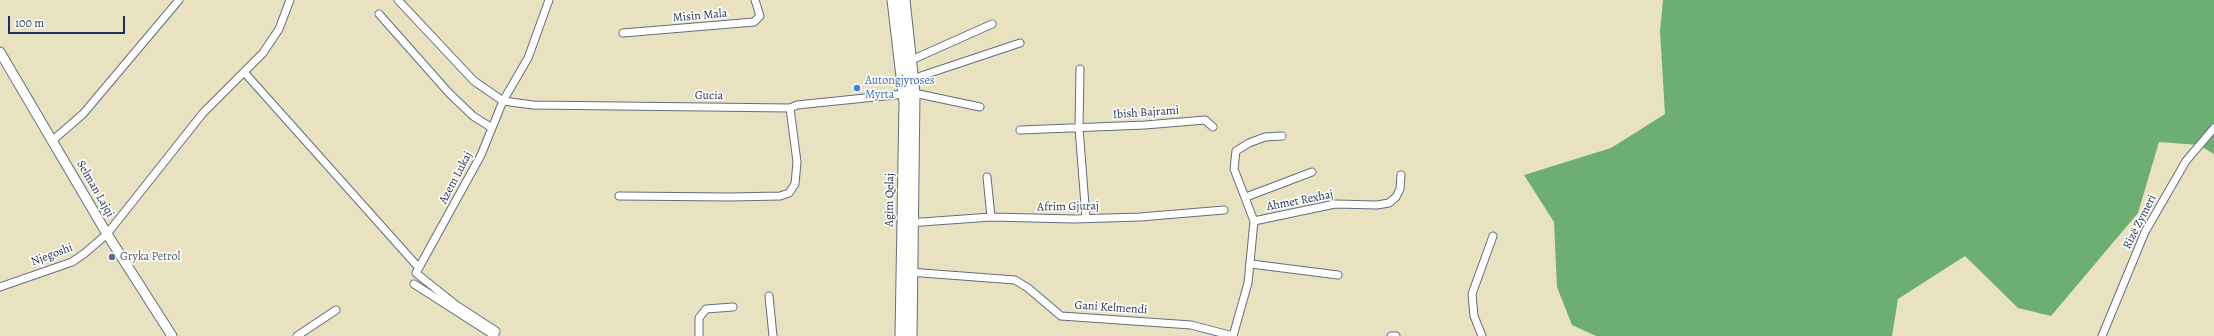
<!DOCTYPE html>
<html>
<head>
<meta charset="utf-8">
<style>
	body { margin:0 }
	#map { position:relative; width:2214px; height:336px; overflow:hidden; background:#e8e2c0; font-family:Alegreya,serif }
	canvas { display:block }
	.scale { position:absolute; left:8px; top:16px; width:117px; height:18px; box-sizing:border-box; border:2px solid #1b2f5e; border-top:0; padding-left:5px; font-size:12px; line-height:14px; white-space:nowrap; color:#1b2f5e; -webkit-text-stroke:3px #fdfcf7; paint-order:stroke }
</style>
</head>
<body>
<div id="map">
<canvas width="2214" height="336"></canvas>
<div class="scale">100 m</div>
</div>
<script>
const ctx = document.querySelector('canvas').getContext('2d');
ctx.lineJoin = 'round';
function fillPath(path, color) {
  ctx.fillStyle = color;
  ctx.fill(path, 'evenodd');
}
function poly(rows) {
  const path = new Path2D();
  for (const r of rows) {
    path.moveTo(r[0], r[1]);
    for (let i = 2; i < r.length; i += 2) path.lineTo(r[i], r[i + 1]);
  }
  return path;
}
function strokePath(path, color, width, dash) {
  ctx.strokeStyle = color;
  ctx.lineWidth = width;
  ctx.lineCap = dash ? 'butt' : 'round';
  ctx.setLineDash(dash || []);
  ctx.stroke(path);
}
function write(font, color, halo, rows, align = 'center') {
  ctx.font = font + ' Alegreya,serif';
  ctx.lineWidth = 3.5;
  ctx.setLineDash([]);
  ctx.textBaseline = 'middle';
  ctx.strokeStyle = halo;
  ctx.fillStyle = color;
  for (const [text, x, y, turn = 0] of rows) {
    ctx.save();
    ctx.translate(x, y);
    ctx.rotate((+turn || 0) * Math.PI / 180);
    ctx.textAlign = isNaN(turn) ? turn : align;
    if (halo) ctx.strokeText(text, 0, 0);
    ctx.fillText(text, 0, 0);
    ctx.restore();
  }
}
const forest = poly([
	[1663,0,2214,0,2214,154,2199,145,2159,142,2138,213,2051,316,2018,308,1965,256,1898,299,1892,336,1596,336,1572,325,1557,287,1554,222,1524,175,1611,148,1665,114,1660,31]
]);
const minor = poly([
	[398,0,474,81,503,101,533,105,790,108,797,105,914,93,980,107],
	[379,14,449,93,473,116,492,128],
	[623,33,754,22,760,16,755,0],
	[907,62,992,24],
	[1080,69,1079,128,1086,218],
	[244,72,419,268],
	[912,79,1020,43],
	[1020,130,1145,125,1205,120,1213,127],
	[53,140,83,114,179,0],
	[987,177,991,217],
	[619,196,730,197,780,196,789,193,795,184,797,162,790,108],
	[1246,197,1312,172],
	[1254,221,1335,204,1377,205,1389,203,1396,197,1400,189,1401,175],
	[908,223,991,217,1074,219,1140,217,1224,210],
	[1251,264,1338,275],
	[909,272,1015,280,1028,288,1061,316,1191,325,1233,336],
	[414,284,495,336],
	[0,287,72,262,85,253,107,234,203,113,263,53,279,29,290,0],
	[769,296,773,336],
	[496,331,456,305,416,273,481,155,503,101,528,58,549,0],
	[297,336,336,310],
	[699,336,699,318,706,309,733,307],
	[1233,336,1248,283,1254,221,1234,169,1236,151,1249,143,1265,137,1282,136],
	[1391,336,1396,336],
	[1482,336,1474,316,1472,294,1493,236],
	[2102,336,2145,232,2186,161,2214,128]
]);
const tertiary = poly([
	[0,52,107,234,172,336]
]);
const secondary = poly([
	[893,0,905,102,901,336],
	[904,0,914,93,911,336]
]);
const markers = [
	[857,88,4,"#3f7fe0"],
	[112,257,4,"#5c6f8a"]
];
const streetNames = [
	["Misin Mala",700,16,-5],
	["Gucia",709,96,1],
	["Ibish Bajrami",1146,113,-4],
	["Azem Lukaj",456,178,-62],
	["Selman Lajqi",95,189,60],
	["Agim Qelaj",890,200,-89],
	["Ahmet Rexhaj",1300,201,-11],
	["Afrim Gjuraj",1068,207,-1],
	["Rizë Zymeri",2140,222,-63],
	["Njegoshi",52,255,-21],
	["Gani Kelmendi",1111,308,4]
];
const shopNames = [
	["Autongjyroses",865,81],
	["Myrta",865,95]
];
const serviceNames = [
	["Gryka Petrol",120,257]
];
fillPath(forest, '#6daf72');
strokePath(minor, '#636e80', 9);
strokePath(tertiary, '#636e80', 11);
strokePath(secondary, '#636e80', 13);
strokePath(minor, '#fff', 7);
strokePath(tertiary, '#fff', 9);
strokePath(secondary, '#fff', 11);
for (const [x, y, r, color] of markers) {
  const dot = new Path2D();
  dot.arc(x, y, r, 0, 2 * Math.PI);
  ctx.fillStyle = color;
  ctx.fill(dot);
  strokePath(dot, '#fdfcf7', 1.5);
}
write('12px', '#1b2f5e', '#fdfcf7', streetNames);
write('12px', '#366cbe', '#fdfcf7', shopNames, 'left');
write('12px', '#4e5e75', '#fdfcf7', serviceNames, 'left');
</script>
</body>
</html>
